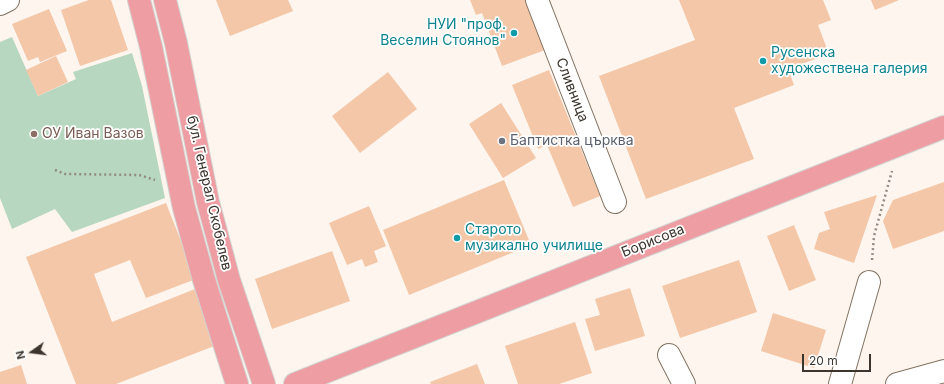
<!DOCTYPE html>
<html>
<head>
<meta charset="utf-8">
<style>
	body { margin:0 }
	#map { position:relative; width:944px; height:384px; overflow:hidden; background:#fdf5ee; font-family:Inter,sans-serif }
	canvas { display:block }
	.north { position:absolute; left:12px; top:332px; width:40px; height:40px; -webkit-text-stroke:3px #fff; paint-order:stroke; rotate:256deg; font-size:11px; font-weight:700; line-height:16px; text-align:center; color:#3c352d }
	.north::after { content:''; display:block; margin:auto; width:14px; height:18px; background:#3c352d; clip-path:polygon(50% 0,100% 100%,50% 72%,0 100%) }
	.scale { position:absolute; left:802px; top:354px; width:69px; height:18px; box-sizing:border-box; border:2px solid #3c352d; border-top:0; padding-left:5px; font-size:12px; line-height:14px; white-space:nowrap; color:#3c352d; -webkit-text-stroke:3px #fff; paint-order:stroke }
</style>
</head>
<body>
<div id="map">
<canvas width="944" height="384"></canvas>
<div class="north">N</div>
<div class="scale">20 m</div>
</div>
<script>
const ctx = document.querySelector('canvas').getContext('2d');
ctx.lineJoin = 'round';
function fillPath(path, color) {
  ctx.fillStyle = color;
  ctx.fill(path, 'evenodd');
}
function poly(rows) {
  const path = new Path2D();
  for (const r of rows) {
    path.moveTo(r[0], r[1]);
    for (let i = 2; i < r.length; i += 2) path.lineTo(r[i], r[i + 1]);
  }
  return path;
}
function strokePath(path, color, width, dash) {
  ctx.strokeStyle = color;
  ctx.lineWidth = width;
  ctx.lineCap = dash ? 'butt' : 'round';
  ctx.setLineDash(dash || []);
  ctx.stroke(path);
}
function write(font, color, halo, rows, align = 'center') {
  ctx.font = font + ' Inter,sans-serif';
  ctx.lineWidth = 3.5;
  ctx.setLineDash([]);
  ctx.textBaseline = 'middle';
  ctx.strokeStyle = halo;
  ctx.fillStyle = color;
  for (const [text, x, y, turn = 0] of rows) {
    ctx.save();
    ctx.translate(x, y);
    ctx.rotate((+turn || 0) * Math.PI / 180);
    ctx.textAlign = isNaN(turn) ? turn : align;
    if (halo) ctx.strokeText(text, 0, 0);
    ctx.fillText(text, 0, 0);
    ctx.restore();
  }
}
const green = poly([
	[12,37,38,96,76,79,73,72,132,53,142,86,165,198,72,232,55,209,12,229,0,198,0,42]
]);
const building = poly([
	[89,0,111,0,128,50,80,66,61,10],
	[216,0,288,0,293,11,230,36],
	[470,0,526,0,545,50,502,66,482,13,476,15],
	[679,0,823,0,831,20,818,25,829,54,788,69,794,85,734,108,754,159,646,199,599,76,695,40],
	[871,0,899,0,875,10],
	[49,9,67,51,40,62,38,57,28,61,12,24],
	[56,56,68,82,38,96,26,70],
	[549,70,600,196,573,207,547,145,538,149,512,85],
	[388,72,417,109,360,153,332,116],
	[501,103,536,158,503,178,469,124],
	[504,180,531,245,409,295,383,230],
	[944,182,944,231,893,249,883,221,893,200],
	[877,195,854,263,814,249,819,233,830,229,824,212],
	[166,203,196,279,146,298,130,260,94,274,112,322,200,287,222,343,116,384,76,384,26,257],
	[369,206,386,246,374,251,378,262,365,267,362,259,347,265,329,223],
	[794,225,816,280,789,291,767,236],
	[332,251,350,301,272,329,255,279],
	[739,260,757,312,680,338,662,286],
	[630,288,645,336,595,351,585,319,600,315,595,299],
	[773,313,826,330,814,368,761,351],
	[575,322,592,373,559,384,518,384,505,346],
	[477,364,485,384,431,384,430,382],
	[21,365,27,384,0,384,0,372]
]);
const path = poly([
	[55,170,65,174,139,175,155,180],
	[872,260,874,236,892,171]
]);
const minor = poly([
	[537,0,615,202],
	[0,4,8,0],
	[669,355,684,384],
	[840,384,869,282],
	[897,384,944,371]
]);
const major = poly([
	[139,0,151,47,184,208,204,280,237,384],
	[165,0,176,43,208,202,229,280,264,384],
	[295,384,944,127]
]);
const markers = [
	[514,33,4,"#0f9aa8"],
	[763,61,4,"#0f9aa8"],
	[34,134,4,"#8d6e63"],
	[502,141,4,"#6b7280"],
	[457,238,4,"#0f9aa8"]
];
const cultureNames = [
	["НУИ \"проф.",506,25,"right"],
	["Веселин Стоянов\"",506,41,"right"],
	["Русенска",771,53],
	["художествена галерия",771,69],
	["Старото",465,230],
	["музикално училище",465,246]
];
const streetNames = [
	["Сливница",572,90,69],
	["бул. Генерал Скобелев",209,193,77],
	["Борисова",653,241,-22]
];
const educationNames = [
	["ОУ Иван Вазов",42,134]
];
const worshipNames = [
	["Баптистка църква",510,141]
];
fillPath(green, '#b7d7c0');
fillPath(building, '#f3c7a8');
strokePath(minor, '#837362', 24);
strokePath(major, '#d4d3d1', 24);
strokePath(path, '#938c84', 2.5, [2, 3]);
strokePath(minor, '#fff', 22);
strokePath(major, '#ee9da3', 22);
for (const [x, y, r, color] of markers) {
  const dot = new Path2D();
  dot.arc(x, y, r, 0, 2 * Math.PI);
  ctx.fillStyle = color;
  ctx.fill(dot);
  strokePath(dot, '#fff', 1.5);
}
write('14px', '#0d838f', '#fff', cultureNames, 'left');
write('14px', '#3c352d', '#fff', streetNames);
write('14px', '#785e54', '#fff', educationNames, 'left');
write('14px', '#5b616d', '#fff', worshipNames, 'left');
</script>
</body>
</html>
